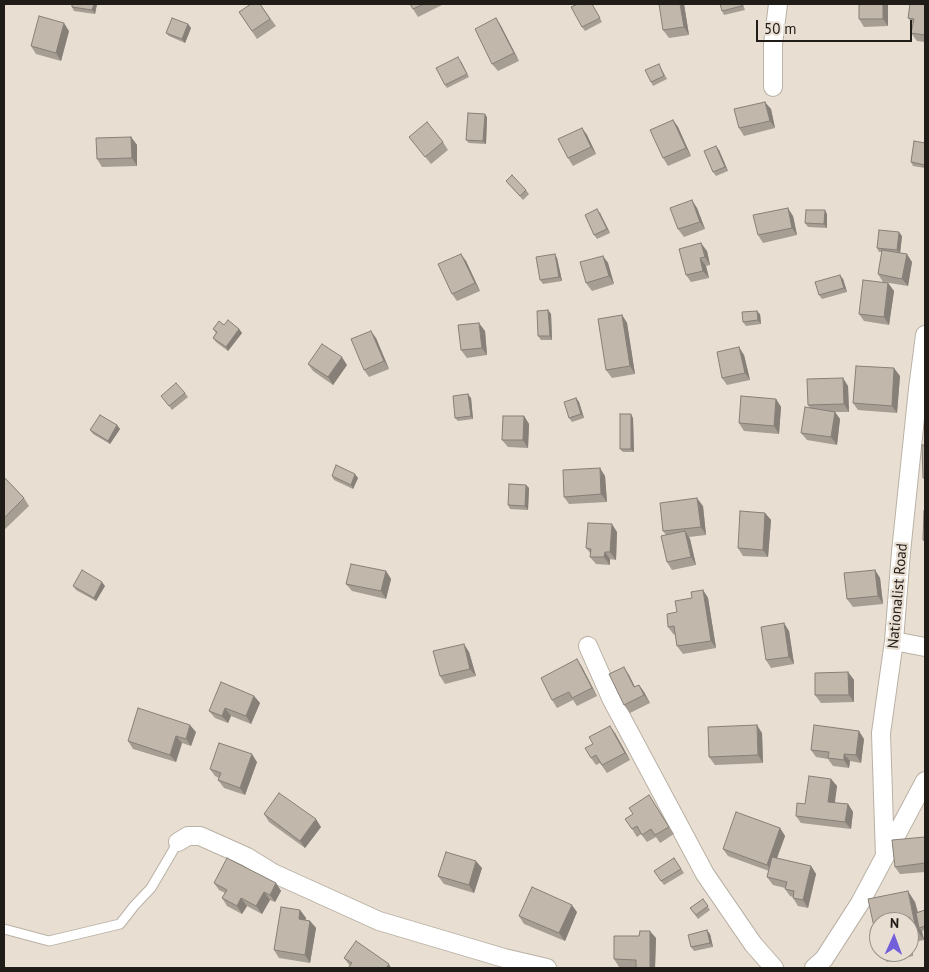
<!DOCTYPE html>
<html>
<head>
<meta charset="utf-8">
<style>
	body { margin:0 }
	#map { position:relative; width:929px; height:972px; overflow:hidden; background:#e8ded2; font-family:"PT Sans",sans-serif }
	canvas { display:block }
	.frame { position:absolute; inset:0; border:5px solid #201c18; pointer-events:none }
	.north { position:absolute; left:869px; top:912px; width:50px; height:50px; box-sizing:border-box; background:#e8ded2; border:1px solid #989088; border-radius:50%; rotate:2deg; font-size:14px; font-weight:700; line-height:20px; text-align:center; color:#201c18 }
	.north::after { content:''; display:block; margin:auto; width:18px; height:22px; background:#735fd9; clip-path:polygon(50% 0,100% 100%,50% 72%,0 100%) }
	.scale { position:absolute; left:756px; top:20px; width:156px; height:22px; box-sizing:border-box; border:2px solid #201c18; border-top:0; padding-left:6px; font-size:15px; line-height:18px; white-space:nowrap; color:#201c18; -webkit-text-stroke:4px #e8ded2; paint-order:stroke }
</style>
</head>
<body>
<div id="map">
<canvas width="929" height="972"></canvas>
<div class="frame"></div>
<div class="north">N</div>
<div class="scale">50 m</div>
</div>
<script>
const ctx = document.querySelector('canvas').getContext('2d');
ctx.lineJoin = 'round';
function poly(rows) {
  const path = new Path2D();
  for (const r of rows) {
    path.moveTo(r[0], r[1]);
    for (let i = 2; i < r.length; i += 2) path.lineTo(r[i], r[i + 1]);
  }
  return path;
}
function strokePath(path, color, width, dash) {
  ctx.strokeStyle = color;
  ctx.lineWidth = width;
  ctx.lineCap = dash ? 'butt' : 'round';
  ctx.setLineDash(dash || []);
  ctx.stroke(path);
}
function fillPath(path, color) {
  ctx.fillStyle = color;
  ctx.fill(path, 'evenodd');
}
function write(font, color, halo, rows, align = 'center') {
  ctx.font = font + ' "PT Sans",sans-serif';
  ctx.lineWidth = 4.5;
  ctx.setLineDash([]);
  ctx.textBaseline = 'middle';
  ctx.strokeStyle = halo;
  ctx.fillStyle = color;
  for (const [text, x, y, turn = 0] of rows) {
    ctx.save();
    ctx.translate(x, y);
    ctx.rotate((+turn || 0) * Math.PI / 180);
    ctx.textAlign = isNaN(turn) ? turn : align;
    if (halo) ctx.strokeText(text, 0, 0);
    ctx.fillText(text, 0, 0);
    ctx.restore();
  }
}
const lane = poly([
	[4,929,49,941,120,924,134,906,151,888,178,842]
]);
const street = poly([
	[773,87,773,44,778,4],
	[894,641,925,647],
	[588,646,612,700,705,874,753,944,774,968],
	[178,842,188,836,200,836,247,857,273,873,379,921,504,958,547,968],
	[885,857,881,733,894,641,901,552,918,389,925,335],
	[814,968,824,959,860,903,925,781]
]);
const wall = poly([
	[97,4,95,14,74,11,72,7],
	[260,4,276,26,257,39,239,12],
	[410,4,444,4,418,17],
	[578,4,592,4,602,22,585,31,582,27],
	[684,4,689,35,669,38,663,30],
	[720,4,743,4,745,10,724,15,722,11],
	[888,4,888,26,864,27,859,19],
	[925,4,925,42,917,41,911,33,913,24,908,18],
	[496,18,501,26,519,61,498,71,492,64],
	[188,24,191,28,185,43,169,36,166,33],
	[69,31,61,61,36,54,31,46],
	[461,61,469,77,447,88,445,85],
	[659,64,661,68,667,79,653,86,651,82],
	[771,109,775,128,744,136,739,128],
	[487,117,486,144,469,143,466,140],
	[673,120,678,127,691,156,668,166,663,158],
	[582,128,587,135,596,154,573,166,568,158],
	[131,137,137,145,137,166,102,167,97,159],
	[409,137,443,142,448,150,431,164],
	[925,143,925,168,913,166,911,162],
	[719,150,728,171,716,176,713,172],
	[506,181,526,190,529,194,523,200],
	[697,208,705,229,684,237,678,229],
	[600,213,610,233,597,239,594,235],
	[827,214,827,228,808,227,805,223],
	[793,216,797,235,763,243,758,235],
	[902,236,900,253,912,262,908,286,883,282,878,274,882,252,879,252,877,248],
	[707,251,710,265,706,266,709,278,691,282,686,275],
	[603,256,608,263,614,284,592,291,586,283],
	[557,258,562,281,543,284,540,280],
	[466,261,480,291,457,301,452,294],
	[843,279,847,292,822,299,819,295],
	[888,283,894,291,889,325,864,321,859,314],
	[548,310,551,314,552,340,541,340,538,336],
	[760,314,761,324,746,326,743,322],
	[622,315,627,323,635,374,612,378,606,370],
	[213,329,239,329,242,333,228,351,216,342,213,338,216,333],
	[485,331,487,355,467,358,461,350],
	[376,338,389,369,369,377,364,370],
	[744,355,750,380,727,385,722,378],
	[308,364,347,365,333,385,313,371],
	[900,376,897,413,858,410,853,403],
	[848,386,849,412,835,412,840,419,837,445,807,440,801,433,810,408,808,405],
	[185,393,188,397,172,410,164,399],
	[471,398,473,419,458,421,455,418],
	[576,398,579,402,584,418,572,422,569,418],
	[776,399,781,407,779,434,744,431,739,423],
	[524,416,529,424,528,448,508,447,502,440],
	[633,418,634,452,623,452,620,449],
	[117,425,120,429,110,444,93,434,90,430],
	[332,476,358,478,353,489,334,480],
	[605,476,607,502,569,504,564,497],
	[4,477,24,498,29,506,4,530],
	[526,485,529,488,528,510,510,509,508,505],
	[703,506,706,535,689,537,690,539,696,565,672,570,667,562,666,535,663,531],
	[765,513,771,520,768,557,743,556,738,548],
	[617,532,616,560,610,559,610,565,596,564,590,557,591,554,586,548],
	[875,570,880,578,883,604,853,607,847,599],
	[386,571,391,579,386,599,352,591,346,584],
	[73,586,105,586,96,601,76,590],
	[703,590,708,598,716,648,683,654,677,646,675,634,674,635,668,627,677,612,692,598],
	[789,631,794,664,771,668,766,660],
	[469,652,476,676,445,684,440,676],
	[577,659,582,667,597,696,577,706,573,700,557,708,552,700],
	[848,672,854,680,854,702,821,703,815,695],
	[629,675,635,687,639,685,644,692,650,703,630,713,624,705],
	[254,696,260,703,251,724,231,716,228,723,215,718,209,711],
	[196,732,191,746,182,743,176,762,133,749,128,741],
	[615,733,630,760,607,773,600,763,596,765,591,758],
	[762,733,763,763,715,765,709,757],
	[864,739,861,763,850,761,849,768,833,766,828,759,816,757,811,750],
	[257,762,245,795,224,788,218,780,219,778,215,776,210,769],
	[831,779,837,786,834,803,848,804,853,812,851,829,801,823,796,816,805,804],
	[649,795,674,834,660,843,656,837,647,842,641,834,637,837,632,829,633,814],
	[264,814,321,827,305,848,269,822],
	[780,828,785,836,777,858,811,866,816,874,808,908,798,906,793,898,793,897,790,896,785,889,785,888,773,885,767,877,769,871,728,856,723,849],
	[925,837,925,872,900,874,895,867],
	[674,858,684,873,664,885,654,871],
	[482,868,474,893,444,884,438,876],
	[214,883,276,883,281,891,275,902,270,900,262,914,247,906,242,914,227,906,222,898,225,893,219,890],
	[703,899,710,910,698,919,690,908],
	[915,902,918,912,925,910,925,930,922,931,924,940,910,943,913,956,887,962,880,952,909,952,909,922],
	[300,910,306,918,305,920,310,921,316,928,310,963,279,958,274,950],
	[577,912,565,941,524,924,519,916],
	[710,934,713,947,694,951,691,947],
	[639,936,656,938,655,968,636,968,636,967,619,967,614,959],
	[344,958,391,968,350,966]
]);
const shadedWall = poly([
	[94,4,97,4,95,14,92,10],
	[680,4,684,4,689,35,684,27],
	[883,4,888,4,888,26,883,19],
	[496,18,501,26,519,61,514,53],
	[64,23,69,31,61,61,56,53],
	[188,24,191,28,185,43,182,39],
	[765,102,771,109,775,128,770,121],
	[485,114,487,117,486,144,483,141],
	[673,120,678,127,691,156,686,148],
	[582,128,587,135,596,154,591,147],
	[131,137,137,145,137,166,132,158],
	[716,146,719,150,728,171,725,167],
	[692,200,697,208,705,229,700,222],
	[788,208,793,216,797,235,792,228],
	[597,209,600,213,610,233,607,229],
	[825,210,827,214,827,228,824,224],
	[899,232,902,236,900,254,897,250],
	[701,243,707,251,710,265,705,257],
	[461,254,466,261,480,291,475,283],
	[555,254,557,258,562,281,559,277],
	[907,254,912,262,908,286,902,279],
	[603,256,608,263,614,284,609,276],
	[700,258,706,266,709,278,703,271],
	[840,275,843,279,847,292,844,288],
	[888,283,894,291,889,325,884,317],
	[548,310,551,314,552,340,550,336],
	[757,311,760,314,761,324,758,320],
	[622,315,627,323,635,374,630,366],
	[479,323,485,331,487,355,482,348],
	[239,329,242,333,228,351,226,347],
	[371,331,376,338,389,369,384,361],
	[739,347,744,355,750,380,745,373],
	[342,357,347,365,333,385,328,377],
	[894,368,900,376,897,413,892,406],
	[843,378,848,386,849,412,844,404],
	[468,394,471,398,473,419,471,416],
	[576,398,579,402,584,418,581,414],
	[776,399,781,407,779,434,774,426],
	[835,412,840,419,837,445,831,437],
	[631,414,633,418,634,452,631,449],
	[524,416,529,424,528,448,523,440],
	[117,425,120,429,110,444,108,441],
	[600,468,605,476,607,502,601,494],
	[355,474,358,478,353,489,351,485],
	[526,485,529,488,528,510,525,506],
	[697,498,703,506,706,535,701,527],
	[765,513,771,520,768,557,763,550],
	[612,524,617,532,616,560,610,552],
	[685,531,690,539,696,565,691,557],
	[605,552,610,559,610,565,604,557],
	[875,570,880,578,883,604,878,596],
	[386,571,391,579,386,599,381,591],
	[102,582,105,586,96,601,94,598],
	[703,590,708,598,716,648,711,641],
	[784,623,789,631,794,664,789,657],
	[464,644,469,652,476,676,470,669],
	[577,659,582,667,597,696,592,688],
	[624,667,629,675,639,695,634,687],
	[848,672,854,680,854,702,849,695],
	[639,685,644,692,650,703,644,695],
	[254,696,260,703,251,724,246,716],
	[225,708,231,716,228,723,222,716],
	[190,725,196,732,191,746,186,739],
	[757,725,762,733,763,763,758,755],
	[610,726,615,733,630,760,625,753],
	[859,731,864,739,861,763,856,755],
	[176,736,182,743,176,762,170,755],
	[252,754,257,762,245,795,240,788],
	[844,754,850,761,849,768,844,760],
	[831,779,837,786,834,810,828,802],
	[848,804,853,812,851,829,845,822],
	[316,819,321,827,305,848,300,841],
	[780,828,785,836,772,872,767,865],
	[476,861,482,868,474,893,469,885],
	[811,866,816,874,808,908,803,900],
	[276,883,281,891,275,902,270,895],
	[908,891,915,902,921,927,919,928,922,931,924,940,916,929],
	[264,892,270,900,262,914,256,906],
	[241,898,247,906,242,914,237,906],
	[572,905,577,912,565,941,559,933],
	[300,910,306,918,304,927,299,919],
	[310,921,316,928,310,963,305,955],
	[707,930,710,934,713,947,710,943],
	[650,931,656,938,655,968,650,968],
	[909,942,910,943,913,956,909,950],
	[389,964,391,968,386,968]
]);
const building = poly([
	[72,4,94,4,92,10,72,7,72,4],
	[251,4,260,4,270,19,252,31,239,12,251,4],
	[410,4,424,4,413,9,410,4],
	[578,4,592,4,600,18,582,27,571,7,578,4],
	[659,4,680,4,684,27,663,30,659,4],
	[720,4,741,4,742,6,722,11,720,4],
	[859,4,883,4,883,19,859,19,859,4],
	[910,4,925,4,925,35,911,33,914,19,908,18,910,4],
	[39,16,64,23,56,53,31,46,39,16],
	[172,18,188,24,182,39,166,33,172,18],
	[496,18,514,53,492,64,475,29,496,18],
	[458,57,467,74,445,85,436,68,458,57],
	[659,64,664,76,651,82,645,70,659,64],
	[765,102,770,121,739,128,734,109,765,102],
	[468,113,485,114,483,141,466,140,468,113],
	[673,120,686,148,663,158,650,130,673,120],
	[427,122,443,142,425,157,409,137,427,122],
	[582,128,591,147,568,158,558,139,582,128],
	[131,137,132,158,97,159,96,138,131,137],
	[914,141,925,143,925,165,911,162,914,141],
	[716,146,725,167,713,172,704,151,716,146],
	[512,175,526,190,520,196,506,181,512,175],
	[692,200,700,222,678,229,670,208,692,200],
	[788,208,792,228,758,235,753,215,788,208],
	[597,209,607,229,594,235,585,215,597,209],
	[806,210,825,210,824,224,805,223,806,210],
	[879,230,899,232,897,250,877,248,879,230],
	[701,243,705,257,700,258,703,271,686,275,679,249,701,243],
	[882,250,907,254,902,279,878,274,882,250],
	[461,254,475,283,452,294,438,264,461,254],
	[555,254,559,277,540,280,536,257,555,254],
	[603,256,609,276,586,283,580,262,603,256],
	[840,275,844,288,819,295,815,282,840,275],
	[863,280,888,283,884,317,859,314,863,280],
	[548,310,550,336,538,336,537,311,548,310],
	[757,311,758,320,743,322,742,312,757,311],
	[622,315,630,366,606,370,598,319,622,315],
	[228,320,239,329,226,347,213,338,217,332,213,329,219,321,224,325,228,320],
	[479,323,482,348,461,350,458,325,479,323],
	[371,331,384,361,364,370,351,339,371,331],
	[322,344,342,357,328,377,308,364,322,344],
	[739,347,745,373,722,378,717,352,739,347],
	[856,366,894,368,892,406,853,403,856,366],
	[843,378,844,404,808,405,807,379,843,378],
	[176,383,185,393,169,406,161,396,176,383],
	[468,394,471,416,455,418,453,396,468,394],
	[741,396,776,399,774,426,739,423,741,396],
	[576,398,581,414,569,418,564,402,576,398],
	[805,407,835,412,831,437,801,433,805,407],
	[620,414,631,414,631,449,620,449,620,414],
	[100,415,117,425,108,441,90,430,100,415],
	[503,416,524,416,523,440,502,440,503,416],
	[922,445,925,445,925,478,923,478,922,445],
	[336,465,355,474,351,485,332,476,336,465],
	[600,468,601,494,564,497,563,470,600,468],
	[4,477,24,498,4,518,4,477],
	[509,484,526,485,525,506,508,505,509,484],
	[697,498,701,527,663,531,660,503,697,498],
	[740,511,765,513,763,550,738,548,740,511],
	[924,511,925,511,925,541,923,540,924,511],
	[588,523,612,524,610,552,605,552,604,557,590,557,591,549,586,548,588,523],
	[685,531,691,557,667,562,661,536,685,531],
	[351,564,386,571,381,591,346,584,351,564],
	[82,570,102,582,94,598,73,586,82,570],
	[875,570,878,596,847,599,844,573,875,570],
	[703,590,711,641,677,646,674,626,668,627,667,614,677,612,675,601,692,598,691,592,703,590],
	[784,623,789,657,766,660,761,627,784,623],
	[464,644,470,669,440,676,433,651,464,644],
	[577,659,592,688,572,698,569,692,552,700,541,678,577,659],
	[624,667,634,687,639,685,644,695,624,705,609,674,624,667],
	[848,672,849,695,815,695,815,673,848,672],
	[221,682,254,696,246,716,225,708,222,716,209,711,221,682],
	[138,708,190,725,186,739,176,736,170,755,128,741,138,708],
	[757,725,758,755,709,757,708,727,757,725],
	[814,725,859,731,856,755,844,754,844,760,828,758,829,752,811,750,814,725],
	[610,726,625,753,602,765,596,755,591,758,585,748,593,744,589,737,610,726],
	[219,743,252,754,240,788,218,780,221,773,210,769,219,743],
	[809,776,831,779,828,802,848,804,845,822,796,816,797,803,805,804,809,776],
	[279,793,316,819,300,841,264,814,279,793],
	[649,795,669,827,655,835,651,829,642,835,637,826,632,829,625,819,633,814,629,808,649,795],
	[736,812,780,828,767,865,723,849,736,812],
	[925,837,925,863,895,867,892,840,925,837],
	[446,852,476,861,469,885,438,876,446,852],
	[772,857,811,866,803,900,793,898,794,891,785,889,787,882,767,877,772,857],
	[227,858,276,883,270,895,264,892,256,906,241,898,237,906,222,898,227,890,214,883,227,858],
	[674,858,681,869,661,881,654,871,674,858],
	[532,887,572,905,559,933,519,916,532,887],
	[908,891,916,929,909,931,909,922,879,922,879,950,868,899,908,891],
	[703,899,708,906,696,915,690,908,703,899],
	[281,907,300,910,299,919,310,921,305,955,274,950,281,907],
	[925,910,925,926,919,928,916,913,925,910],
	[707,930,710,943,691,947,688,935,707,930],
	[640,931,650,931,650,968,636,968,636,960,614,959,614,936,639,936,640,931],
	[356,941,389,964,386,968,348,968,352,963,344,958,356,941]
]);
const streetNames = [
	["Nationalist Road",898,596,-85]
];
strokePath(lane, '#bab1a5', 11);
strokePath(street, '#bab1a5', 20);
strokePath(lane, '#fff', 9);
strokePath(street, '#fff', 18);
fillPath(wall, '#a69d93');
fillPath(shadedWall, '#878078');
fillPath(building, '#c1b7ab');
strokePath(building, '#878078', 1);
write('15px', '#201c18', '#e8ded2', streetNames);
</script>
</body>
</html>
